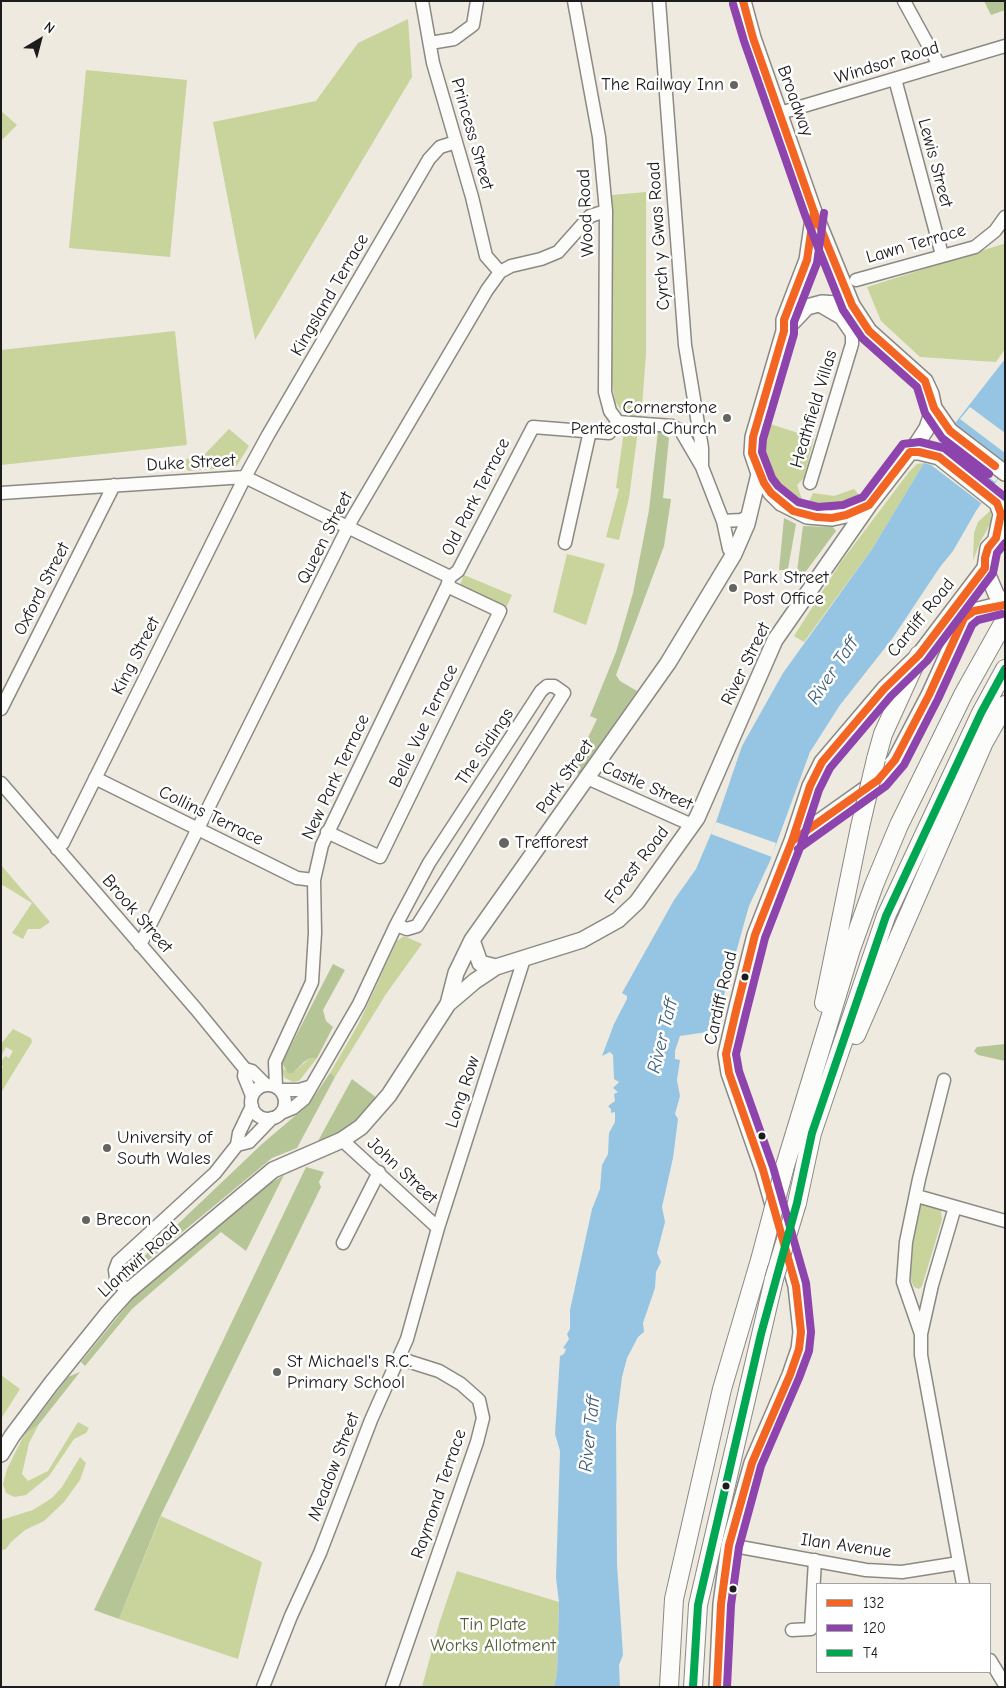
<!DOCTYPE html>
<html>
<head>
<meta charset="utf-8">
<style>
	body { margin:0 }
	#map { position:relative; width:1006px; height:1688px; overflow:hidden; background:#eeeae0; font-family:"Comic Neue",sans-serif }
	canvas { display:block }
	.frame { position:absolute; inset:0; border:2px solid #1c1c1c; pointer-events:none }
	.legend { position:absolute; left:816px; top:1583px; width:175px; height:90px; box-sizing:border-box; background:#fff; border:1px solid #a4a4a4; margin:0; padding:6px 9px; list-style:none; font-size:15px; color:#1c1c1c }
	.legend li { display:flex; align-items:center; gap:10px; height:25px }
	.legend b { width:25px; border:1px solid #a4a4a4 }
	.north { position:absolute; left:15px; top:15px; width:50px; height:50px; -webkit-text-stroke:4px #fff; paint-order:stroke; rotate:37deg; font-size:14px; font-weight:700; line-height:20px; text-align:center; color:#1c1c1c }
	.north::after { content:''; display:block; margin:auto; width:18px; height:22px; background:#1c1c1c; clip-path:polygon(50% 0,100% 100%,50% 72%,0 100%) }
</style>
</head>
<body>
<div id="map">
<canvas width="1006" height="1688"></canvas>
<div class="frame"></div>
<ul class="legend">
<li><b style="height:6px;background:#f26522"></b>132</li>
<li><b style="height:6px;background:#8e44ad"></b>120</li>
<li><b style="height:6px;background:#00a651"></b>T4</li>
</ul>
<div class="north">N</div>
</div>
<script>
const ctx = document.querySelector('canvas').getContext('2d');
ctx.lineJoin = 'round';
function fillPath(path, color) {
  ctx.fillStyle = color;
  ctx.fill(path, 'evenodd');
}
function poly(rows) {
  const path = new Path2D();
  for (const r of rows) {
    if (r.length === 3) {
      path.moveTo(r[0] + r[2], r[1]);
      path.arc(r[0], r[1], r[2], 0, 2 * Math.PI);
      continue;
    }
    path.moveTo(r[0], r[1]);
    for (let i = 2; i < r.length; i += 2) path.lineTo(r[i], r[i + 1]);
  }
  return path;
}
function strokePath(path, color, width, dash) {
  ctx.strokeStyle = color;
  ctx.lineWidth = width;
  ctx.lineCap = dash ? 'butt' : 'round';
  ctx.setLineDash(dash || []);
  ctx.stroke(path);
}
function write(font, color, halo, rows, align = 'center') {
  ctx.font = font + ' "Comic Neue",sans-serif';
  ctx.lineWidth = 5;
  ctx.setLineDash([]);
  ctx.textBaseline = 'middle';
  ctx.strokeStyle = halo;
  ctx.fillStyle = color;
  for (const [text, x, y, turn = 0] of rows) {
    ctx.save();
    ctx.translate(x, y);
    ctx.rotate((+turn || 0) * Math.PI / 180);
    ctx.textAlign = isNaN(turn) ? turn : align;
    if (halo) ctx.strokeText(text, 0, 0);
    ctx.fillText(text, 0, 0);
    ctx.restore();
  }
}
const green = poly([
	[408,19,412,77,255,340,213,122,316,101,358,43],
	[86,70,187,80,170,257,69,248],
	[1,111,17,125,1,141],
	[646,192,646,354,641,419,629,416,622,412,615,401,612,383,612,195],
	[1003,244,1005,245,1005,349,996,362,920,357,881,321,867,287],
	[175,331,187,445,1,465,1,350],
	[767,423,814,438,804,478,797,485,803,502,784,492,773,476,765,459,763,446],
	[229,429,249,446,236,467,189,471,182,466,181,460,203,456],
	[629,429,638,430,629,498,619,540,606,537,619,489,616,488,624,431],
	[924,463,872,549,804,642,794,636,841,562,909,472,917,464],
	[854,489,860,496,848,502,835,506,808,504,813,493,834,496],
	[991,510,991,523,980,542,973,561,974,533,978,522],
	[567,554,605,564,586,625,553,612],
	[464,575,512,595,505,610,459,587],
	[1,865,50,922,40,929,28,929,23,939,12,933,32,903,1,884],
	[404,936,422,944,386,994,335,1077,330,1073,359,1023,397,941],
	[13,1029,31,1038,32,1042,2,1091,1,1071,3,1067,1,1062,5,1056,9,1058,13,1051,6,1047,1,1056,1,1044],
	[310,1058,317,1058,299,1081,293,1082,285,1078,281,1072,282,1063,284,1069,293,1073],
	[926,1202,941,1210,942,1220,922,1286,919,1289,914,1287,911,1281,911,1241,919,1206],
	[1,1375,20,1389,1,1419],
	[78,1422,89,1428,86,1433,74,1439,49,1476,26,1495,14,1497,6,1493,3,1484,7,1469,24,1435,39,1424,29,1443,22,1474,28,1481,48,1471],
	[80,1457,86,1463,80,1480,64,1502,44,1521,25,1530,11,1542,5,1550,1,1549,1,1520,33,1510,52,1498,62,1487],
	[161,1516,262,1562,238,1659,119,1619],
	[457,1571,559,1602,557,1674,554,1687,422,1687,439,1624]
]);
const forest = poly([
	[984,1,1005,1,1005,10,991,15],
	[658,431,662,432,669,438,663,498,671,499,664,546,616,675,620,681,637,691,579,774,574,772,566,783,597,719,590,716,616,652,633,593,649,510],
	[784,518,796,524,786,580,786,570,779,570],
	[803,526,833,527,836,531,795,586],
	[333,964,345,970,323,1010,326,1021,333,1027,317,1058,310,1058,304,1062,293,1073,288,1073,282,1063],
	[1005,1044,1005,1061,978,1055,974,1051,977,1047],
	[330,1073,335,1077,297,1148,272,1158,140,1267,137,1263,262,1144,309,1104],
	[352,1079,377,1098,361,1118,349,1128,318,1141],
	[306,1167,324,1172,319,1182,321,1187,161,1515,119,1619,94,1610],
	[284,1175,246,1251,221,1232,132,1309,85,1366,81,1362,133,1298,261,1189],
	[80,1372,39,1424,24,1435,68,1377]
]);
const water = poly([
	[1005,359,1005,469,976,511,953,551,940,567,892,639,840,705,810,752,770,861,749,906,719,1013,707,1032,680,1036,675,1051,675,1059,680,1060,677,1080,680,1096,675,1114,678,1119,673,1158,662,1207,665,1222,657,1253,661,1262,656,1272,655,1288,643,1323,644,1332,638,1337,627,1358,622,1377,616,1425,617,1564,623,1655,619,1665,620,1687,554,1687,557,1674,559,1602,556,1578,560,1451,555,1434,560,1356,564,1354,566,1349,563,1348,569,1339,567,1334,570,1329,570,1310,592,1209,600,1189,602,1165,608,1154,609,1133,615,1122,615,1112,611,1113,611,1109,608,1106,615,1101,614,1094,618,1092,613,1088,619,1082,614,1079,613,1055,610,1052,602,1056,614,1024,627,999,627,996,622,993,674,900,696,869,716,822,742,746,783,673,872,549,924,463]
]);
const pier = poly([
	[970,407,1005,433,1005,453,960,419],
	[956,425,1005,462,1005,469,995,482,946,445,940,444],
	[938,446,992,487,981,503,931,465,924,463],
	[716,822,776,843,772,857,711,834]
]);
const minor = poly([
	[422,1,433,63,472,197,486,256,500,272],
	[574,1,599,137,606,211,605,392,610,411,618,422],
	[659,1,685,345,702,448,702,467],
	[904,1,939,65],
	[430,43,454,39,473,25,477,1],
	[895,79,942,255],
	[780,113,1005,46],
	[856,280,975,247,995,231,1005,217],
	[618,422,672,426,681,431,702,467,723,521,729,549,734,554],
	[810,483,852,344,852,334,841,318,817,304],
	[1,493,245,477,450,577],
	[723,521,741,520,749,516],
	[565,543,590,431],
	[450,577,458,571,533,427,609,433,618,422],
	[1,709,114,485],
	[95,778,297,878,314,880],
	[587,778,692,825],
	[1,783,196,1009,245,1069,252,1071,266,1085],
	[327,832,380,857,500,611,447,586],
	[57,849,63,843,245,477,268,435,429,159,440,147,456,142],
	[140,945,352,519,487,290,500,272,511,266,541,259,558,252,590,216,606,211],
	[245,1069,244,1076,252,1096],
	[268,1102,17],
	[276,1087,275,1062,312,982,315,933,314,880,322,845,447,586,450,577],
	[280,1090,299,1090,309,1087],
	[281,1113,293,1108,304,1099,359,1004,396,925,429,863,541,691,547,686,554,686,564,693,417,926,407,929,396,925],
	[342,1140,438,1228],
	[237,1145,249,1142,272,1118],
	[917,1196,1005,1221],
	[955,1207,932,1285,921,1334,921,1355,963,1584],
	[343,1243,379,1172],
	[127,1292,116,1278,115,1270,118,1262,215,1173,237,1145,239,1133,252,1106],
	[921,1334,903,1282,906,1242,919,1179,944,1080],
	[729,1545,866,1570,902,1572,959,1563],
	[792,1630,811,1629,815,1560],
	[990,1660,1005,1685],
	[263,1687,291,1616,320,1553,371,1420,407,1339,438,1228,524,959],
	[392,1687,477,1442,483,1418,479,1400,461,1384,439,1371,398,1358]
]);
const major = poly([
	[743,1,753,38,814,212,852,305,869,331,925,381,931,394,934,408,950,431,1005,473],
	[784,331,784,320,807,260,814,212],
	[910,452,919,452,939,457,997,503,1001,514,996,538],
	[759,474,771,493,781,503,807,516,832,518,846,515,868,505],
	[1003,533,988,548,985,568,996,594,1005,605],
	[792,841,878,780,895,760,929,695,964,618,974,611,1002,604],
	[472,940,480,963,496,967],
	[448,1004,475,981,496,967,582,940,618,920,637,902,697,818,775,640,869,505,918,442,927,428,934,408],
	[1,1454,12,1436,51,1384,109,1312,127,1292,273,1170,342,1140,361,1127,389,1095,448,1004,456,973,472,940,668,663,734,554,747,524,759,474,752,453,753,437,784,331,807,307,822,303,852,305],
	[717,1687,721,1604,729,1545,752,1463,790,1375,799,1349,801,1332,796,1286,763,1170,729,1073,726,1054,736,1011,755,935,792,841,810,786,822,762,884,689,919,655,985,568]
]);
const highway = poly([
	[876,759,883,734,919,655],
	[824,1003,860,827],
	[856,1035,984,742,1005,705],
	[785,1166,851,949,874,885,899,825,963,695,1005,620],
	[797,1203,812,1133,886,916,981,713,1005,669],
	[669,1687,674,1599,722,1389,760,1260],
	[693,1687,698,1605,774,1279]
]);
const highwayBridge = poly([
	[860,827,876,759],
	[760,1260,785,1166],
	[774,1279,797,1203]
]);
const bus1 = poly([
	[743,1,753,38,814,212,852,305,869,331,925,381,934,408,950,431,995,466],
	[792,841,878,780,895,760,929,695,964,618,974,611,1005,605],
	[717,1687,721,1604,729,1545,752,1463,790,1375,799,1349,801,1332,796,1286,763,1170,729,1073,726,1054,736,1011,755,935,792,841,810,786,822,762,884,689,919,655,985,568,985,558,988,548,996,538,1001,514,997,503,939,457,919,452,910,452,869,505,846,515,832,518,816,517,793,511,771,493,764,483,752,453,753,437,784,331,784,320,807,260,814,212]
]);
const bus2 = poly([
	[733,4,744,41,805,215,843,310,862,338,917,387,925,413,942,438,989,474],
	[824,213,817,263,794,322,794,334,763,439,762,452,772,478,778,486,798,502,818,507,843,505,863,497,903,444,920,442,944,448,1005,497],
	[798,849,886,786,904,765,938,699,972,625,978,620,1002,614],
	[727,1687,731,1605,739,1547,761,1466,799,1378,809,1351,811,1332,806,1283,773,1167,739,1071,736,1054,746,1013,765,938,801,845,819,790,830,768,891,696,927,661,993,573,997,553,1005,543]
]);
const bus3 = poly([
	[693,1687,698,1605,761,1334,797,1203,812,1133,886,916,981,713,1005,669]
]);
const markers = [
	[734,85,5,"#666461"],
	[727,418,5,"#666461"],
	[733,588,5,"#666461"],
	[504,843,6,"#666461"],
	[745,977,4.5,"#1c1c1c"],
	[762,1136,4.5,"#1c1c1c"],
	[107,1148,5,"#666461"],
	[86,1220,5,"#666461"],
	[277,1372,5,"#666461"],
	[726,1486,4.5,"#1c1c1c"],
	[733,1589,4.5,"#1c1c1c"]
];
const streetNames = [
	["Windsor Road",887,63,-17],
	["Broadway",795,101,70],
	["Princess Street",472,134,74],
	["Lewis Street",935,163,75],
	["Wood Road",586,213,-93],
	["Cyrch y Gwas Road",659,236,-94],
	["Lawn Terrace",916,244,-16],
	["Kingsland Terrace",330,295,-60],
	["Heathfield Villas",814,409,-73],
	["Duke Street",191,463,-3],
	["Old Park Terrace",476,497,-63],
	["Queen Street",325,538,-63],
	["Oxford Street",42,589,-63],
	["Cardiff Road",921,618,-51],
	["King Street",136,656,-63],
	["River Street",746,664,-64],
	["Belle Vue Terrace",424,726,-64],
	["The Sidings",485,747,-56],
	["New Park Terrace",336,777,-65],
	["Park Street",565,777,-55],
	["Castle Street",647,786,24],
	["Collins Terrace",211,816,26],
	["Forest Road",637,865,-52],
	["Brook Street",137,914,49],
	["Cardiff Road",721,998,-77],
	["Long Row",463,1092,-72],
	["John Street",402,1171,43],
	["Llantwit Road",139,1260,-42],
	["Meadow Street",334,1467,-69],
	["Raymond Terrace",439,1494,-71],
	["Ilan Avenue",846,1546,8]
];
const poiNames = [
	["The Railway Inn",724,85,"right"],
	["Cornerstone",717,408,"right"],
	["Pentecostal Church",717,429,"right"],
	["Park Street",743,578],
	["Post Office",743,599],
	["Trefforest",515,843],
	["University of",117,1138],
	["South Wales",117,1159],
	["Brecon",96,1220],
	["St Michael's R.C.",287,1362],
	["Primary School",287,1383]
];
const parkNames = [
	["Tin Plate",493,1625],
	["Works Allotment",493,1646]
];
const waterNames = [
	["River Taff",833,671,-56],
	["River Taff",663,1036,-76],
	["River Taff",590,1434,-84]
];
fillPath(green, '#c9d39c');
fillPath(forest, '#b5c596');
fillPath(water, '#96c5e4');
fillPath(pier, '#eeeae0');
strokePath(minor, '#8c8984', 15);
strokePath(major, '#8c8984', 18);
strokePath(highway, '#8c8984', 20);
strokePath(minor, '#fcfcfa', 12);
strokePath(major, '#fcfcfa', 15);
strokePath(highway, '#fcfcfa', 18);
strokePath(highwayBridge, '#8c8984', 20, []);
strokePath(highwayBridge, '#fcfcfa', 18);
strokePath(bus1, '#f26522', 8);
strokePath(bus2, '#8e44ad', 8);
strokePath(bus3, '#00a651', 8);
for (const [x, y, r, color] of markers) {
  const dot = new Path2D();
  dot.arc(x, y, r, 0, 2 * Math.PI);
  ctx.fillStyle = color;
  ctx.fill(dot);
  strokePath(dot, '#fff', 2);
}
write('18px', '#1c1c1c', '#fff', streetNames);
write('18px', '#1c1c1c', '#fff', poiNames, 'left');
write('18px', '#555e39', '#fff', parkNames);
write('italic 19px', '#426177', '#fff', waterNames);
</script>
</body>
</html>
